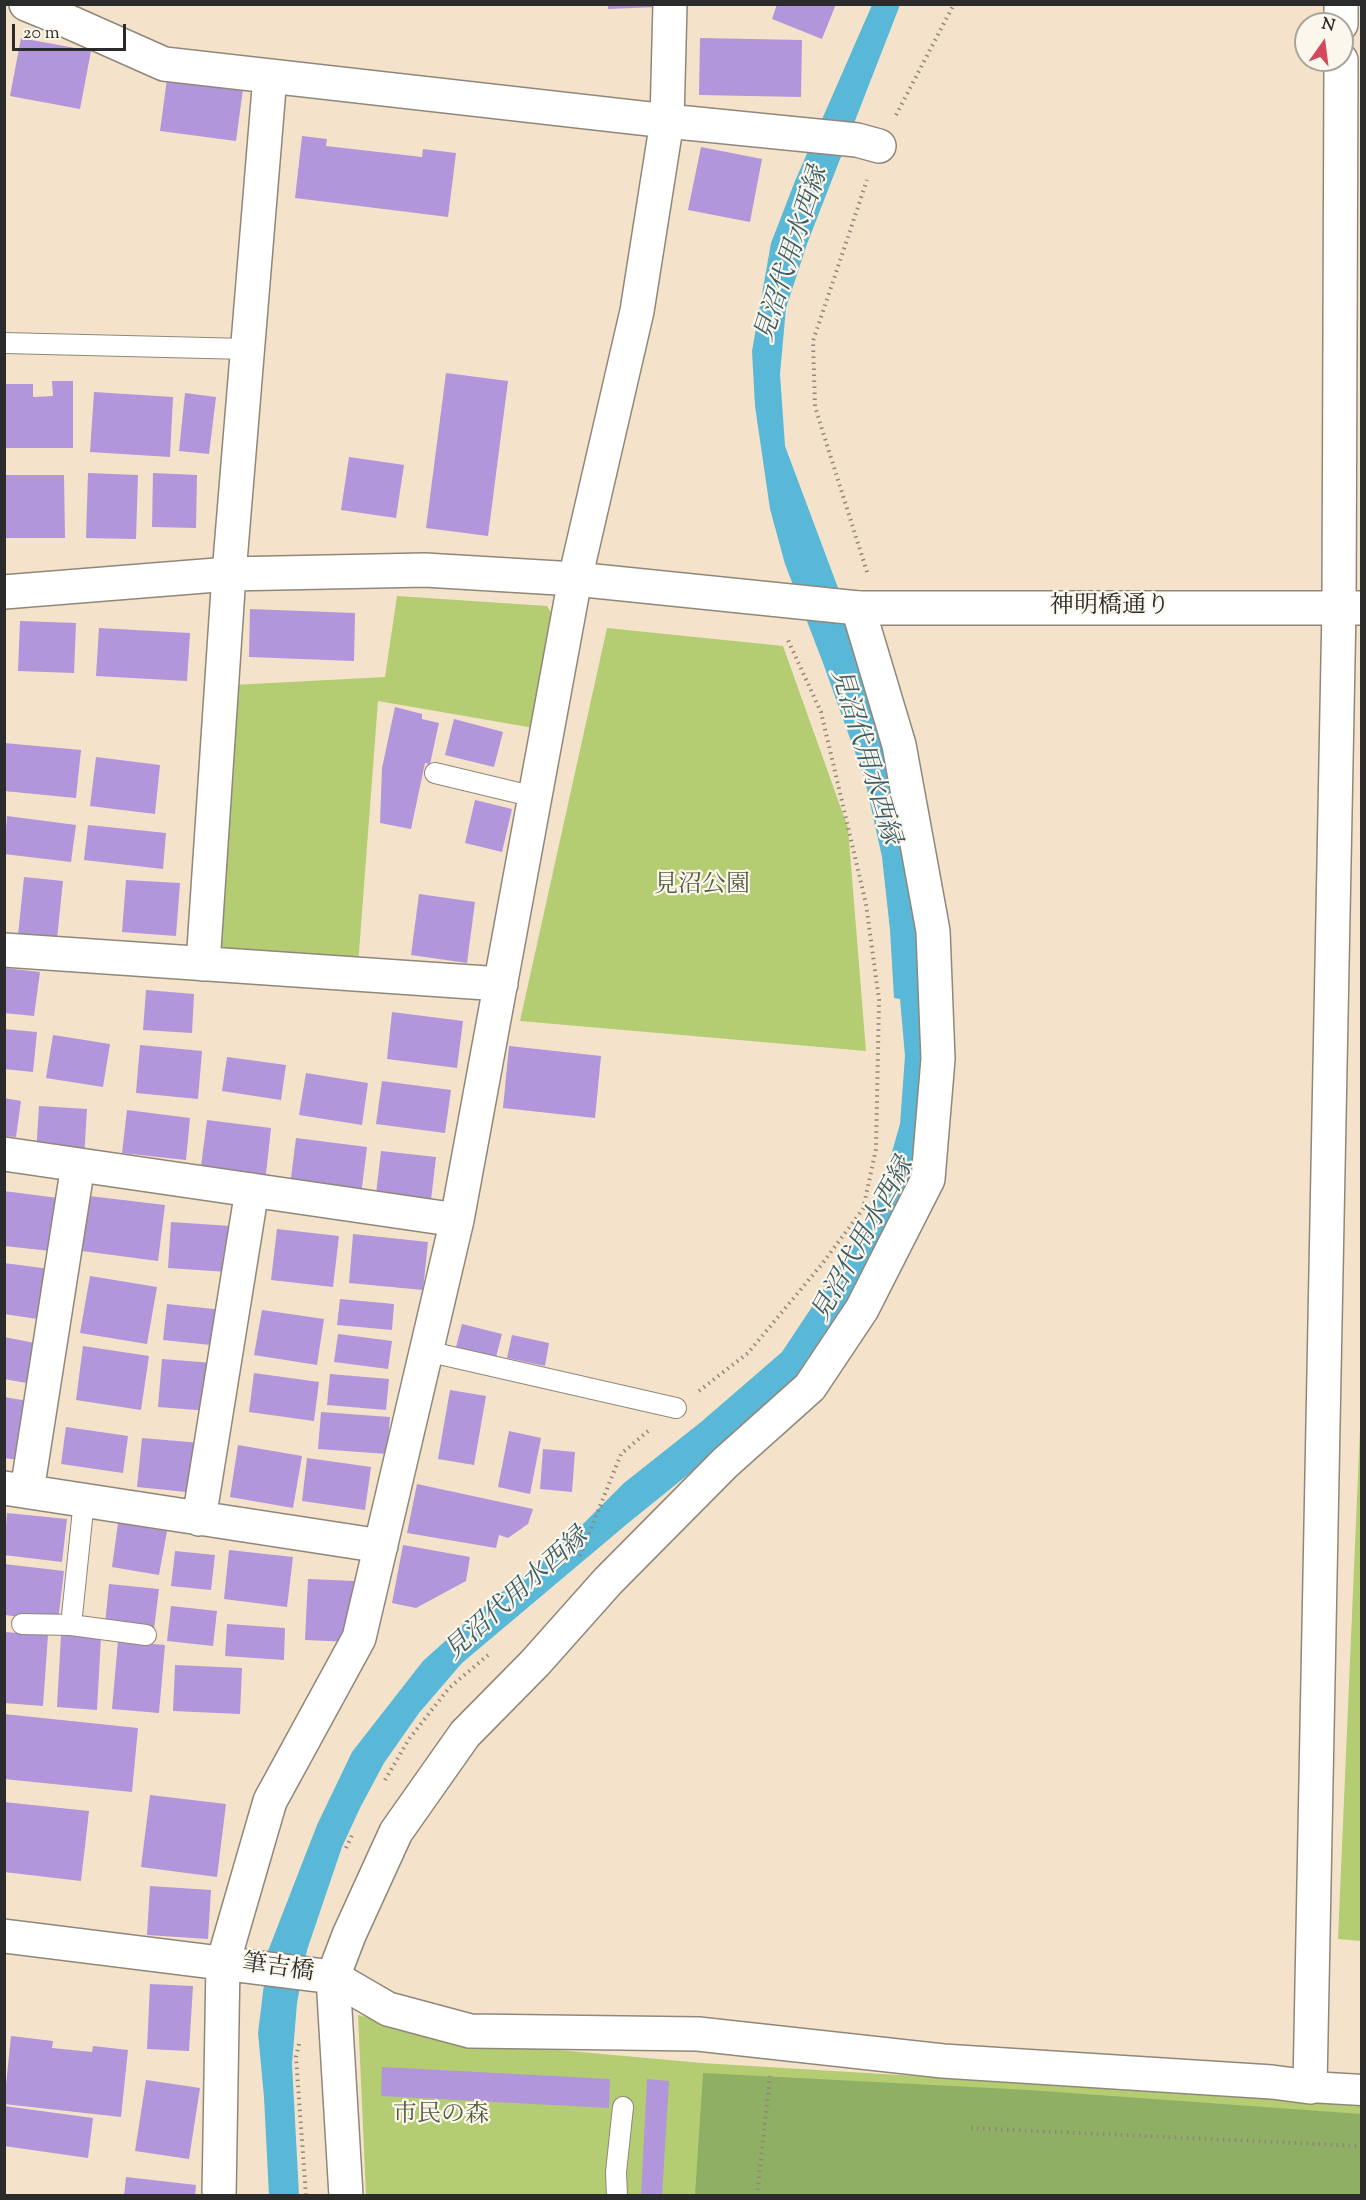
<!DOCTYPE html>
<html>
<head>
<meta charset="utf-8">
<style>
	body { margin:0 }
	#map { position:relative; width:1366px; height:2200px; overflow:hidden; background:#f4e3ca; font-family:"Sorts Mill Goudy",serif }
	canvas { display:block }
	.frame { position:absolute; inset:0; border:6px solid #2b2b2b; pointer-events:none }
	.north { position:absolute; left:1294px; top:12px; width:60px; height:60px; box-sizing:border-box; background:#fbf7ec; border:2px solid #a8a59f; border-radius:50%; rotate:14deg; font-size:16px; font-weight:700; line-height:24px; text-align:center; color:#2b2b2b }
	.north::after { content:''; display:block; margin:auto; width:21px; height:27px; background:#d1495b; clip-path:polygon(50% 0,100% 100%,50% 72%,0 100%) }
	.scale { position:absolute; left:12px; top:24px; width:114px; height:27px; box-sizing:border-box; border:3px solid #2b2b2b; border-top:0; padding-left:8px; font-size:18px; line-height:21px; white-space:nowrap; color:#2b2b2b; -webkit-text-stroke:4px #fbf7ec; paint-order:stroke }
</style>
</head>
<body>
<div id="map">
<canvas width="1366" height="2200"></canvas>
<div class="frame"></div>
<div class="north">N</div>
<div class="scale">20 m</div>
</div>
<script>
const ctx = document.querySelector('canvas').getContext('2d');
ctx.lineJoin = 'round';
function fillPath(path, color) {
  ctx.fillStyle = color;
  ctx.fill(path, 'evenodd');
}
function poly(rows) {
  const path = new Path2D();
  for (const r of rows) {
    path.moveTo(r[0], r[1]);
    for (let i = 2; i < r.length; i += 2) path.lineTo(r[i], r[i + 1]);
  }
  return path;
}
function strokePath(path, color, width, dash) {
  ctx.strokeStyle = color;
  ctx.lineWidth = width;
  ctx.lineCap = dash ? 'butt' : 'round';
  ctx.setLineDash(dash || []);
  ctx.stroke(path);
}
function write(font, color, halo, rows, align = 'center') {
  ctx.font = font + ' "Sorts Mill Goudy","Noto Serif JP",serif';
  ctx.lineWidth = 4.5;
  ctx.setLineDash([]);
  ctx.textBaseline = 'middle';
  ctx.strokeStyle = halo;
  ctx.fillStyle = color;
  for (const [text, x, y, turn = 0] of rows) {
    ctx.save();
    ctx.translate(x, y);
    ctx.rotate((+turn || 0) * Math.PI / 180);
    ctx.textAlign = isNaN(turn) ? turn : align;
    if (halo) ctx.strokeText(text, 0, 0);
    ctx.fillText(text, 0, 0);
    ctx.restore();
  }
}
const green = poly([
	[397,596,547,606,558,624,534,728,378,701,358,965,220,954,233,685,385,677],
	[607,628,783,646,848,828,866,1051,520,1021],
	[1361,1405,1361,1941,1338,1939],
	[358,2015,459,2041,702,2063,1361,2103,1361,2195,366,2195]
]);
const forest = poly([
	[703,2073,1029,2090,1361,2114,1361,2195,695,2195]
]);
const water = poly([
	[872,5,900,5,807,244,786,308,780,374,785,446,859,644,884,735,913,889,931,1047,917,1165,843,1319,797,1375,751,1421,716,1452,627,1524,462,1663,419,1713,384,1763,360,1808,342,1847,307,1950,297,2003,292,2064,299,2195,269,2196,264,2097,258,2033,268,1951,317,1825,352,1752,423,1661,474,1615,575,1532,624,1483,701,1422,782,1352,859,1236,882,1187,900,1124,905,1056,900,999,894,998,890,930,882,857,865,780,823,663,785,564,770,509,755,406,752,351,771,243,795,181]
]);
const building = poly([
	[608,4,658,4,658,7,608,9],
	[777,4,836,4,822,39,772,19],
	[21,38,91,51,80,109,10,96],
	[700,38,802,40,801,97,699,95],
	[167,79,243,89,236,141,160,131],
	[302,136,327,139,326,146,422,157,423,149,456,153,448,217,295,198],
	[701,147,762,159,750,222,688,210],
	[446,373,508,381,488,536,426,528],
	[52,381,73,381,73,448,4,448,4,384,33,384,33,397,53,396],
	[94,392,173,397,170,457,90,452],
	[185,393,216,397,209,454,179,451],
	[349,457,404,465,396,518,341,510],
	[88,473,138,475,136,539,86,538],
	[153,473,197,475,196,528,152,527],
	[4,475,64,475,65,538,4,538],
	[250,609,355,613,354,661,249,657],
	[20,621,76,623,74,673,18,671],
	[99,628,190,633,187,681,96,676],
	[395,707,422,714,422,719,439,723,430,764,425,763,411,829,380,823,382,768],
	[454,719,503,732,494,767,445,755],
	[4,743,81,750,76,798,4,791],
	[96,757,160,765,155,814,90,806],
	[475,800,512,809,502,852,465,843],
	[7,816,76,825,71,862,4,854],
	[88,825,166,833,163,869,84,860],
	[24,877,63,881,57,939,18,935],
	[126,880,180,883,176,936,122,932],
	[419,894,475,902,467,963,411,955],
	[4,968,40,972,34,1016,4,1013],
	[146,990,194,994,192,1033,143,1030],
	[392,1012,463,1021,457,1068,387,1059],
	[4,1029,37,1032,33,1072,4,1069],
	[53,1035,110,1044,103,1087,46,1078],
	[140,1045,202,1051,198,1099,136,1093],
	[509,1046,601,1056,595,1118,503,1108],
	[227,1057,286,1065,281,1100,222,1091],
	[306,1073,368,1083,362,1125,299,1115],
	[382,1081,451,1090,445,1133,376,1124],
	[4,1098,21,1101,16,1137,4,1136],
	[39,1106,87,1109,84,1158,36,1154],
	[127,1110,190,1118,186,1160,122,1153],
	[207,1120,271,1128,265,1183,200,1174],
	[296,1138,367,1147,361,1195,290,1186],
	[381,1151,436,1157,431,1200,376,1194],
	[4,1191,58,1198,51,1251,4,1246],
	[89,1196,165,1205,158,1261,82,1251],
	[171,1222,231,1226,228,1272,168,1268],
	[277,1229,339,1236,333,1287,271,1280],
	[353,1234,428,1242,423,1290,349,1283],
	[4,1263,50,1269,44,1320,4,1314],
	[90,1276,157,1287,147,1344,80,1333],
	[340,1299,394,1304,392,1330,337,1325],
	[167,1304,223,1310,220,1346,163,1340],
	[262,1310,324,1319,317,1365,254,1355],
	[462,1324,502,1334,495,1361,455,1351],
	[338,1334,392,1341,388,1369,334,1362],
	[512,1335,549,1343,545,1366,507,1358],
	[4,1337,40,1344,32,1384,4,1379],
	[83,1346,149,1356,141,1410,76,1400],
	[162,1359,213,1363,209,1411,158,1407],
	[254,1373,319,1382,314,1421,249,1412],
	[330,1374,389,1379,386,1410,327,1405],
	[450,1390,486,1396,474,1465,438,1459],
	[4,1397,34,1402,26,1461,4,1458],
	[321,1412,390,1417,387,1454,318,1449],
	[66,1427,128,1436,123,1473,61,1464],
	[509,1431,541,1438,530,1494,498,1487],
	[142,1438,201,1443,196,1493,137,1487],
	[238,1445,302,1456,293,1508,230,1497],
	[543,1449,575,1452,572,1492,540,1489],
	[307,1458,371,1467,365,1510,302,1501],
	[417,1484,533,1509,528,1524,508,1538,499,1535,496,1548,407,1533],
	[7,1513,67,1519,62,1562,4,1555],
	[118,1523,167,1531,159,1575,112,1567],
	[403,1545,470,1557,466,1581,416,1608,392,1603],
	[229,1550,293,1557,287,1607,224,1599],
	[175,1551,215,1555,211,1590,171,1586],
	[4,1564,64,1571,58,1621,4,1615],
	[308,1579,354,1581,351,1642,305,1640],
	[109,1584,159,1589,154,1629,105,1624],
	[171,1606,217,1611,213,1646,167,1641],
	[227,1624,285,1628,284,1660,225,1656],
	[4,1632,48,1635,43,1706,4,1703],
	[61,1635,101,1637,97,1710,57,1707],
	[118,1641,165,1645,159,1713,112,1709],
	[175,1665,242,1668,240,1714,173,1711],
	[4,1714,138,1728,132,1792,4,1779],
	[150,1795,226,1804,217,1877,141,1867],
	[4,1802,89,1811,81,1881,4,1872],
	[150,1886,211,1890,208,1939,147,1935],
	[150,1984,193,1986,189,2051,147,2049],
	[11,2036,53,2041,52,2048,92,2052,93,2046,128,2050,121,2117,4,2104],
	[382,2067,610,2079,609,2108,381,2096],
	[647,2079,669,2081,662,2196,641,2196],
	[146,2080,200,2088,189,2159,135,2151],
	[4,2106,93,2118,88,2158,4,2146],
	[126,2177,196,2185,195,2196,124,2196]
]);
const path = poly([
	[896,115,954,4],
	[867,572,815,407,813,341,867,180],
	[699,1391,748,1353,822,1264,863,1209,876,1149,879,1000,866,904,821,712,787,638],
	[580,1556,621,1454,648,1431],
	[385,1780,409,1739,449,1688,488,1655],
	[346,1848,353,1833],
	[299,2044,296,2057,306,2196],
	[971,2128,1362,2146],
	[757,2196,770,2076]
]);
const service = poly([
	[4,343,247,349],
	[435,773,535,797],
	[426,1351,676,1408],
	[22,1624,71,1625,146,1635],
	[71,1625,84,1500],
	[617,2196,616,2172,623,2107]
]);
const pedestrian = poly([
	[1310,2087,1362,2090]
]);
const minor = poly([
	[26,4,65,20,164,64,667,121,857,140,879,146],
	[1341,24,1341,4],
	[4,950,501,984],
	[203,964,229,574,270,76],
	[4,1154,457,1220],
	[4,1488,381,1546],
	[27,1491,78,1165],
	[199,1519,252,1190],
	[4,1936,333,1977,388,2009,470,2031,698,2034,943,2061,1272,2082,1310,2087,1339,608,1341,60],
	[219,2196,223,1963,270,1801,359,1638,457,1220,575,579,637,311,667,121,670,4],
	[346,2196,333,1977,349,1935,396,1832,465,1734,535,1663,608,1581,725,1463,810,1387,862,1309,928,1179,938,1059,933,931,899,745,858,608]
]);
const tertiary = poly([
	[4,592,229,574,425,570,575,579,858,608,1362,608]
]);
const streetNames = [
	["神明橋通り",1110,608],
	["筆吉橋",278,1970,8]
];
const parkNames = [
	["見沼公園",702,887],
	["市民の森",441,2117]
];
const waterNames = [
	["見沼代用水西縁",794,255,-72],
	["見沼代用水西縁",863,757,73],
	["見沼代用水西縁",865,1241,-61],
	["見沼代用水西縁",518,1596,-42]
];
fillPath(green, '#b4cd72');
fillPath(forest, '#8fb064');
fillPath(water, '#59b8d7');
fillPath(building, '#b196db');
strokePath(service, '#90877a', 22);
strokePath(pedestrian, '#90877a', 33);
strokePath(minor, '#90877a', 36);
strokePath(tertiary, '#90877a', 36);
strokePath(path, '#90877a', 4, [1.5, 4.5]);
strokePath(service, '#fff', 20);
strokePath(pedestrian, '#fff', 30);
strokePath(minor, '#fff', 33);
strokePath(tertiary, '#fff', 33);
write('24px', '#2b2b2b', '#fbf7ec', streetNames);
write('24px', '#545c40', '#fbf7ec', parkNames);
write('italic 26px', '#3b5c67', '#fbf7ec', waterNames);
</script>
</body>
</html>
